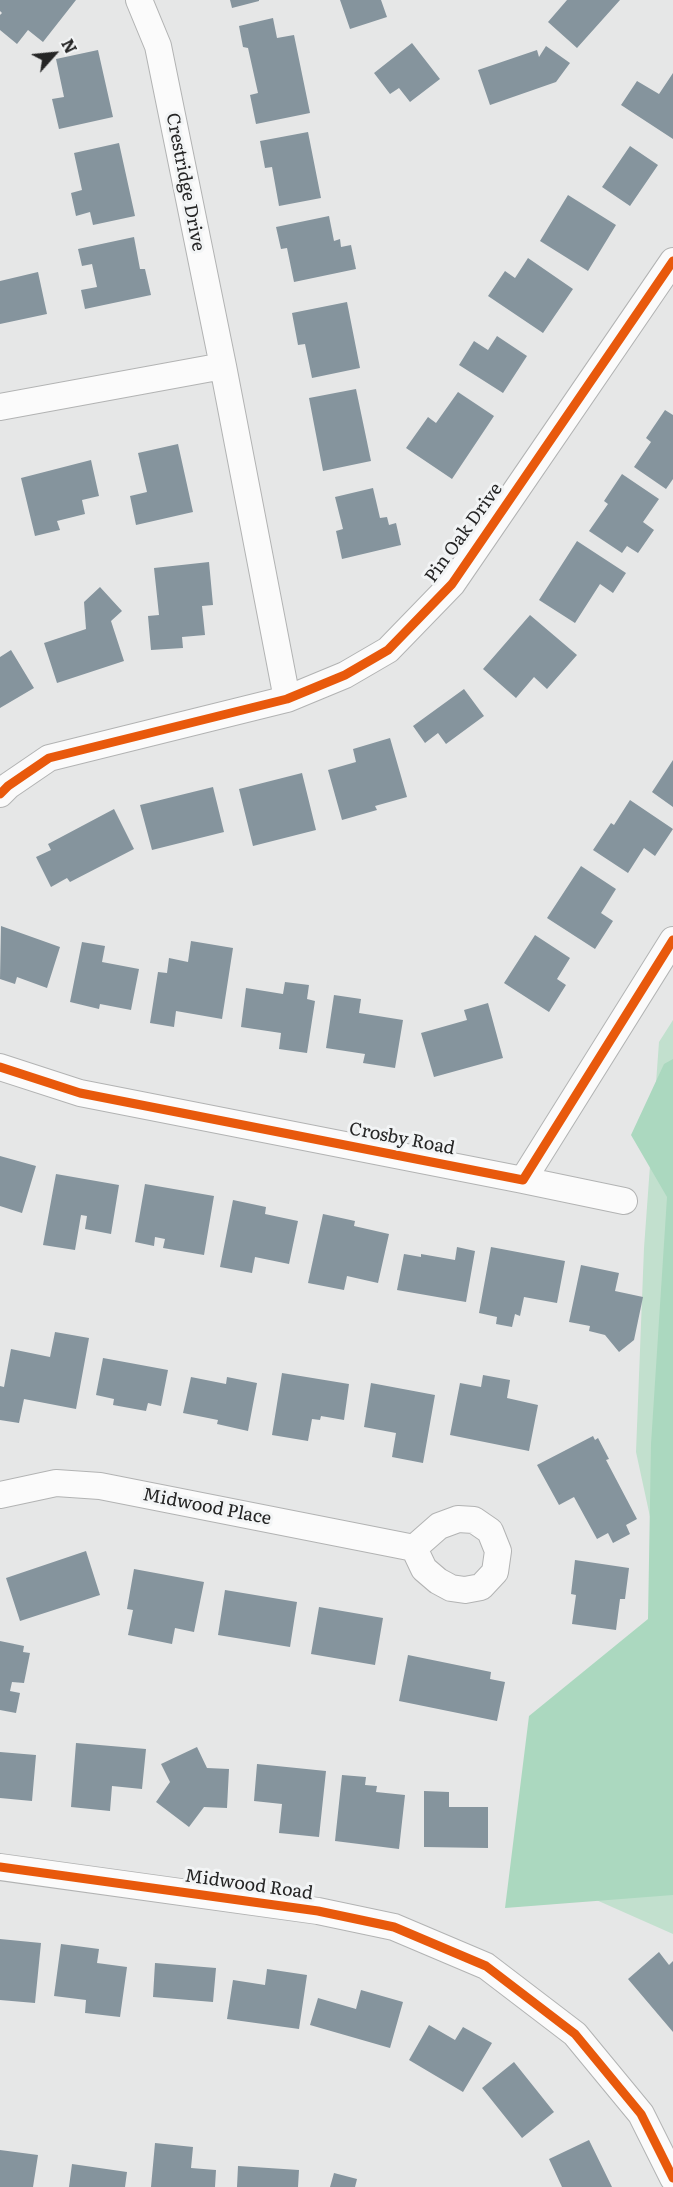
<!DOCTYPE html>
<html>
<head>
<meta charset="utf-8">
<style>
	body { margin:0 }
	#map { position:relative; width:673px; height:2187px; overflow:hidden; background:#e6e7e7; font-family:Literata,serif }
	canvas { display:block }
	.north { position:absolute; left:24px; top:24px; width:60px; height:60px; -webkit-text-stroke:4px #f2f4f5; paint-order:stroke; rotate:63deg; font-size:16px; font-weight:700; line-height:24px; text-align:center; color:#252525 }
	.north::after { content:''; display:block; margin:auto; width:21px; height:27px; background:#252525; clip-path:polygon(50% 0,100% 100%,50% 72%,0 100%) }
</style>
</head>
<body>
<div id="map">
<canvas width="673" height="2187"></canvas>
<div class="north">N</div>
</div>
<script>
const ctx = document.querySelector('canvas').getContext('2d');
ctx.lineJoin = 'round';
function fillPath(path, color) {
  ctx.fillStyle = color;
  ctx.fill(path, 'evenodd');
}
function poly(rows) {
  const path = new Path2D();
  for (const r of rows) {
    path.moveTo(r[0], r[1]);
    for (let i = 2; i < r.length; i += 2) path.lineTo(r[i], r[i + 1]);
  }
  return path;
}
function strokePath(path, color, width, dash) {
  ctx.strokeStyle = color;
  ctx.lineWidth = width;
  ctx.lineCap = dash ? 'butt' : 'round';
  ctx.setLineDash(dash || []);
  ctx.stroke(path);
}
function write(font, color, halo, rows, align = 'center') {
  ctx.font = font + ' Literata,serif';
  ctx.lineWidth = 6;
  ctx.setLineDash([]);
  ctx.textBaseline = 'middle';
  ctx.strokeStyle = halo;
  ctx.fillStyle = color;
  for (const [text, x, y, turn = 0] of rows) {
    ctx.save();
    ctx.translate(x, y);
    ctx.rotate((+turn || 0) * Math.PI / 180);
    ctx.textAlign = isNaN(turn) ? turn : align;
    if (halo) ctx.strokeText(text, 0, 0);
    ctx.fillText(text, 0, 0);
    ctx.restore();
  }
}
const green = poly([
	[673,1020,673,1623,636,1452,644,1248,659,1042],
	[673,1700,673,1934,594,1899]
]);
const forest = poly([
	[673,1059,673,1895,505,1908,529,1716,648,1619,651,1444,667,1197,631,1135,664,1064]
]);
const building = poly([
	[0,0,76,0,43,42,28,30,17,44,0,30,0,15,2,13,0,11],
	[230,0,259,0,259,1,232,8],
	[340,0,381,0,387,17,350,29],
	[567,0,620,0,577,48,548,22],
	[273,18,277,38,294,35,310,113,256,124,250,95,258,93,248,48,243,47,239,26],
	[412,43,440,79,410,102,399,88,390,94,374,73],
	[546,46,570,63,556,82,490,105,478,70,537,50,539,57],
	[98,50,113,117,59,129,52,99,64,97,56,59],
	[673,73,673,139,621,105,637,81,659,94],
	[308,132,321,198,279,206,272,167,265,168,260,141],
	[119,143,135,216,93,225,90,212,76,216,71,193,82,190,74,153],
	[630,146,658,165,630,206,602,187],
	[568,195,616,225,588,271,540,241],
	[329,216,334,241,340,239,341,247,351,245,356,269,294,282,287,248,281,249,276,227],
	[134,237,140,269,145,269,151,295,85,309,81,290,97,287,92,264,82,266,78,249],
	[528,258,573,289,543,333,488,296,505,271,515,278],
	[38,272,47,314,0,324,0,281],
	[347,302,360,368,312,378,305,344,298,345,292,313],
	[497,336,527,356,503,393,459,365,474,341,488,350],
	[356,389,371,461,323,471,309,398],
	[458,392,494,416,452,479,406,448,428,417,436,423],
	[665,410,673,415,673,479,666,489,634,467,651,442,646,438],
	[178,444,193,512,136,525,130,496,147,492,138,453],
	[91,460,99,496,82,500,85,514,57,521,60,530,35,536,21,478],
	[622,474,659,499,643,522,654,530,638,553,627,546,622,553,589,531,608,504,604,501],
	[373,488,380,518,387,517,389,525,396,523,401,545,342,559,336,531,343,529,335,497],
	[577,541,626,573,613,593,600,584,575,623,539,600],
	[209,562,213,605,202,606,205,635,182,637,183,648,151,650,148,616,159,615,154,568],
	[100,587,122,611,111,621,124,661,57,683,44,643,86,629,84,602],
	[530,615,577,655,547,689,534,677,516,698,483,669],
	[11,650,34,688,0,708,0,657],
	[464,689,484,716,446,744,438,733,425,743,413,726],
	[390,738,407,797,375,806,377,810,342,820,328,770,356,762,353,749],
	[673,760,673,807,652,792],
	[302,773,316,830,253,846,239,789],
	[213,787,224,832,152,850,140,805],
	[630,800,673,829,655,856,644,848,628,873,593,850,611,823,614,825],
	[114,809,134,849,70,882,67,878,51,887,36,857,51,850,48,844],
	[581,866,616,889,601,913,613,921,595,949,547,918],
	[1,926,60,947,47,988,17,977,15,984,0,979],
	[535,935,570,958,557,979,566,985,549,1012,504,983],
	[191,941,233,948,222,1019,176,1011,174,1027,150,1023,158,972,167,973,169,958,188,962],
	[82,942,105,946,102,962,139,969,131,1010,100,1004,99,1009,70,1002],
	[285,982,309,985,307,999,315,1001,307,1053,279,1049,281,1033,241,1027,246,988,283,994],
	[334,995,361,999,359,1013,403,1020,395,1068,363,1063,365,1054,326,1048],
	[488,1003,503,1058,434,1077,421,1033,467,1020,464,1010],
	[0,1156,36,1166,22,1213,0,1206],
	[56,1174,119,1185,111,1234,85,1229,87,1216,81,1215,75,1250,43,1245],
	[145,1184,214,1196,204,1255,163,1248,165,1239,155,1237,154,1246,135,1242],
	[233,1200,266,1207,265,1214,298,1221,289,1264,255,1257,252,1273,220,1267],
	[323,1214,355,1221,354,1226,389,1234,378,1283,347,1276,344,1290,308,1283],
	[457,1247,475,1251,466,1302,397,1290,404,1254,421,1257,421,1254,455,1260],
	[491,1247,565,1261,557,1303,524,1297,520,1316,515,1314,512,1327,496,1324,497,1317,479,1313],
	[581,1265,619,1273,615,1291,643,1297,634,1340,619,1352,605,1335,589,1331,590,1326,569,1322],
	[55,1332,89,1338,76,1409,24,1399,19,1423,0,1420,0,1386,4,1387,11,1349,50,1357],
	[103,1358,168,1370,161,1406,148,1403,146,1411,113,1405,114,1399,96,1395],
	[282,1373,349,1384,344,1420,321,1416,320,1420,312,1419,308,1441,272,1435],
	[483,1375,510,1380,507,1398,538,1405,529,1451,450,1435,460,1383,481,1387],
	[191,1377,226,1384,227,1377,257,1383,248,1431,217,1424,218,1420,183,1413],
	[371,1383,435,1395,423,1463,392,1457,396,1433,364,1427],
	[593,1436,595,1440,598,1438,609,1459,606,1460,637,1519,626,1525,630,1534,613,1543,608,1533,597,1539,574,1497,559,1505,537,1465],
	[86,1551,100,1595,20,1621,6,1578],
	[575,1560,629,1568,625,1599,620,1599,616,1630,572,1624,576,1595,571,1594],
	[134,1569,204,1582,194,1632,175,1628,172,1644,128,1635,133,1610,127,1609],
	[225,1590,297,1602,290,1647,218,1635],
	[319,1607,383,1618,375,1665,311,1654],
	[0,1641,24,1646,23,1652,30,1653,24,1683,12,1682,10,1691,20,1693,16,1713,0,1710],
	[408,1655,491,1672,490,1679,505,1682,497,1721,399,1701],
	[76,1743,146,1749,142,1789,112,1786,110,1811,71,1807],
	[197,1747,207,1768,229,1769,227,1808,204,1807,189,1827,156,1802,170,1782,161,1764],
	[0,1752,36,1755,32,1801,0,1798],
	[257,1764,326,1771,319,1837,279,1833,282,1804,254,1801],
	[342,1775,366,1777,365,1785,377,1786,376,1792,405,1795,399,1849,335,1841],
	[424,1791,449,1792,449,1807,488,1807,488,1848,424,1847],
	[0,1939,41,1943,35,2003,0,2000],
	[61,1944,99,1949,97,1963,127,1967,120,2017,85,2013,86,2000,54,1996],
	[659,1952,669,1965,673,1961,673,2032,628,1979],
	[155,1963,216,1968,213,2002,153,1997],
	[267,1969,307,1975,299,2029,227,2019,233,1980,265,1985],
	[361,1990,403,2002,390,2048,310,2025,318,1998,356,2009],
	[429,2025,455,2040,463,2027,492,2043,463,2092,409,2060],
	[514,2062,554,2112,522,2138,482,2088],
	[589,2140,612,2187,562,2187,549,2159],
	[155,2143,193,2147,191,2168,216,2170,215,2187,151,2187],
	[0,2150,38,2155,33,2187,0,2187],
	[72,2164,127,2172,125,2187,69,2187],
	[238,2166,299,2170,298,2187,237,2187],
	[334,2173,357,2179,355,2187,330,2187]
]);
const street = poly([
	[223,366,287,699],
	[0,407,223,366,158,46,139,0],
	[0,794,8,786,49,758,287,699,345,675,388,650,452,584,673,261],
	[0,1067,80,1093,523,1180,673,940],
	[523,1180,624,1201],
	[0,1495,56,1483,100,1486,414,1548],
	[458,1519,474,1520,490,1531,498,1551,495,1572,481,1587,465,1590,451,1588,438,1581,424,1569,414,1548,439,1526,458,1519],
	[0,1867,318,1911,394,1927,486,1966,575,2034,641,2114,673,2178]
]);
const cycleway = poly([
	[0,794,8,786,49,758,287,699,345,675,388,650,452,584,673,261],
	[0,1067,80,1093,523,1180,673,940],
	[0,1867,318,1911,394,1927,486,1966,575,2034,641,2114,673,2178]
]);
const streetNames = [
	["Crestridge Drive",185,182,79],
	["Pin Oak Drive",464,533,-54],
	["Crosby Road",402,1139,11],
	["Midwood Place",207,1507,11],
	["Midwood Road",249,1885,8]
];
fillPath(green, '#c2e0ce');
fillPath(forest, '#abd8bf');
fillPath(building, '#85949d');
strokePath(street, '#b2b3b3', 28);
strokePath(street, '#fbfbfb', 26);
strokePath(cycleway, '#e8590c', 9);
write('18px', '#252525', '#f2f4f5', streetNames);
</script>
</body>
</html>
